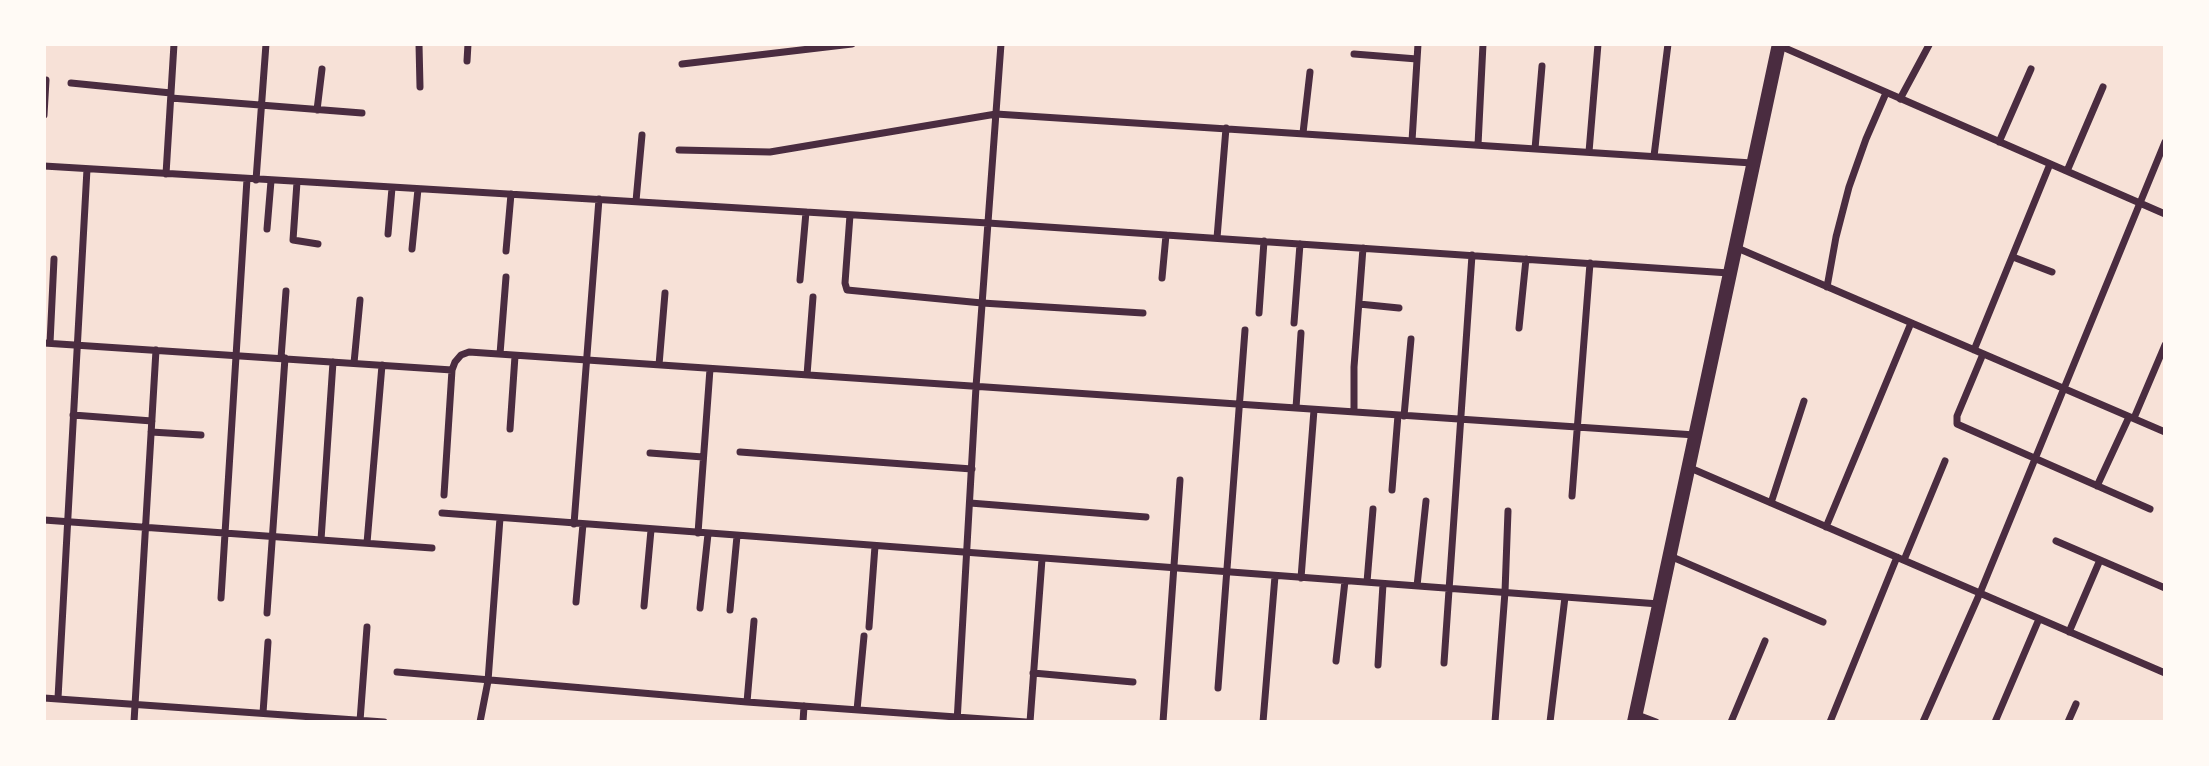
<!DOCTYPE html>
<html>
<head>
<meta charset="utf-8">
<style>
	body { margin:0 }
	#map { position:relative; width:2209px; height:766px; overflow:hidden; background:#f7e1d7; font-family:"Libre Baskerville",serif }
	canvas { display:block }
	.frame { position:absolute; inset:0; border:46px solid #fffaf5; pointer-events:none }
</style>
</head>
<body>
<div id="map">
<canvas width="2209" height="766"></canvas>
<div class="frame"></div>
</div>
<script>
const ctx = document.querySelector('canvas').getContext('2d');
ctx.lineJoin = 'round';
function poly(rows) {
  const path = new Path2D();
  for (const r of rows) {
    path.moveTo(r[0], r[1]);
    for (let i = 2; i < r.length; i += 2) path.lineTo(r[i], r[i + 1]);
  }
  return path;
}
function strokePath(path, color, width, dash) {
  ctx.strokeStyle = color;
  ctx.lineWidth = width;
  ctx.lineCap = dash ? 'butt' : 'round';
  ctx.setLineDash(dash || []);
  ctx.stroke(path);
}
const minor = poly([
	[419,44,420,87],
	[1778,45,2165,214],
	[1354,54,1417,59],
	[467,61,468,44],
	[682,64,852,44],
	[71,83,171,93],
	[171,98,362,113],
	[1900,99,1929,45],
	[317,110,322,69],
	[44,115,46,80],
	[1303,133,1310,72],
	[1412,141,1418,44],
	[1999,142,2031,69],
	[1478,145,1483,44],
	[1535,149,1542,66],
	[679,150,770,152,996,114,1752,163],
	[1589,152,1598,44],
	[1654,156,1668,44],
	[44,166,988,223,1729,273],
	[2067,171,2103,87],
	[166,174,174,44],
	[256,180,266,44],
	[297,182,293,240,318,244],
	[636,201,642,135],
	[850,215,845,283,847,290,982,303,1143,313],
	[267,229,271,181],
	[388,234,392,188],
	[1217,238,1226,128],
	[1735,247,2165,432],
	[412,249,418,189],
	[506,251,511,194],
	[2013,257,2052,272],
	[1162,278,1166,235],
	[800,280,806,212],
	[1827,287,1836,237,1849,187,1866,139,1886,93],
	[1359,304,1399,308],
	[1259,313,1264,241],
	[1294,323,1300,244],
	[1519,328,1526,259],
	[44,343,452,370,455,362,461,355,469,352,1695,435],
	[50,343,54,259],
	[1974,350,2050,164],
	[500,354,506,277],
	[1983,354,1957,416,1957,424,2150,509],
	[281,358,286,291],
	[354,363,360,300],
	[659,365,665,293],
	[807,375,813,297],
	[1296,408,1301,333],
	[1354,412,1354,367,1363,248],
	[73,415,152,421],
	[1404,416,1411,339],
	[2134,418,2165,345],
	[510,429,515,356],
	[151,432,201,435],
	[740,452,972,469],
	[650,453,703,457],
	[1688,467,2165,673],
	[2097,486,2129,417],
	[1392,490,1398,415],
	[444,495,452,370],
	[1572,496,1590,263],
	[970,503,1146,517],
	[1771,503,1804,401],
	[442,513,1659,604],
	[44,520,432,548],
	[574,524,599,199],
	[1826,527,1911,323],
	[698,533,710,369],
	[321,540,333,362],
	[2056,541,2165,588],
	[367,543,382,365],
	[1670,556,1823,622],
	[1904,560,1945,461],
	[1301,578,1314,410],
	[1367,582,1373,509],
	[1417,586,1426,501],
	[221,598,247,179],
	[576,602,583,524],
	[644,606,651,530],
	[700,608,708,534],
	[730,610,737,536],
	[267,613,285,358],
	[869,627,875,546],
	[2069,632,2100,560],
	[1336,661,1345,581],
	[1444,663,1472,255],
	[1378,665,1383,584],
	[397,672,747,702,1026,722],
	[1033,673,1133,682],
	[1218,688,1245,330],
	[44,698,384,722],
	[58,698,87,169],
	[747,702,754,621],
	[857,710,864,636],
	[263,713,268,642],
	[1635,714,1656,722],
	[360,721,367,627],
	[134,722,156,350],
	[480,722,488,681,500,518],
	[803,722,804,706],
	[957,722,976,387,1001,44],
	[1030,722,1042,559],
	[1163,722,1180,480],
	[1263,722,1275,576],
	[1495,722,1505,592,1508,511],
	[1550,722,1565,597],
	[1731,722,1765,641],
	[1830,722,1897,557],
	[1923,722,1980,593,2165,142],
	[1995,722,2039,619],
	[2068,722,2076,704]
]);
const secondary = poly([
	[1634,722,1779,44]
]);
strokePath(minor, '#4a2c40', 7);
strokePath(secondary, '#4a2c40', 14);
</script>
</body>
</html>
